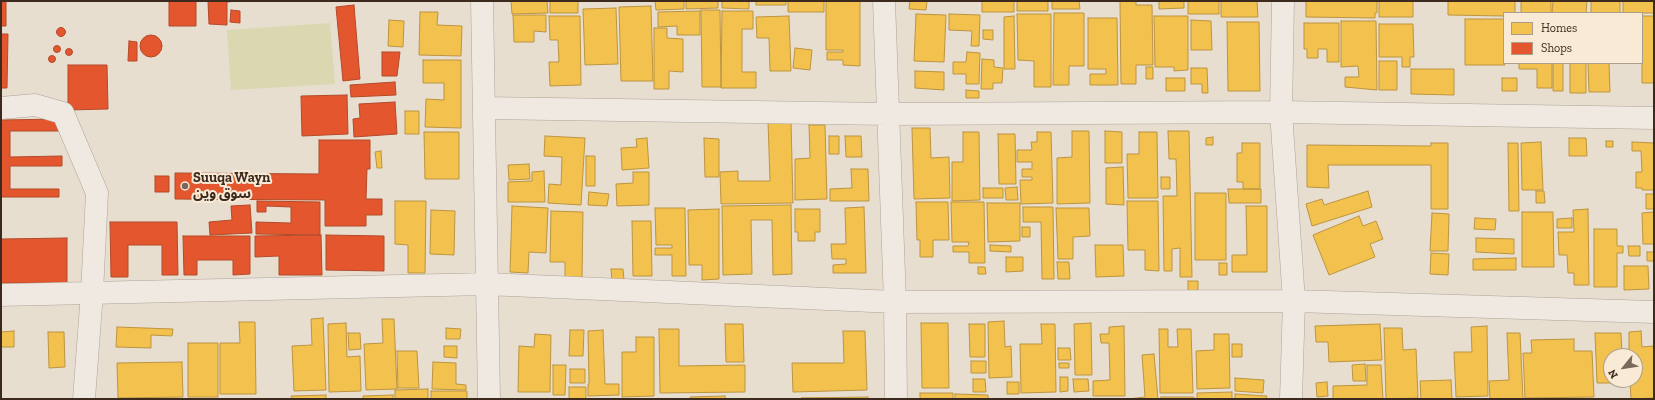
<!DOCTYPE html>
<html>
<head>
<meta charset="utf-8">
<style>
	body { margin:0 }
	#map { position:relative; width:1655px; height:400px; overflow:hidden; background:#e8ded0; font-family:"Zilla Slab",serif }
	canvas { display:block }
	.frame { position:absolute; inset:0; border:2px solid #3d2a1e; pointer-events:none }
	.legend { position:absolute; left:1503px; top:12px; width:140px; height:52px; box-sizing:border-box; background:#f8ead5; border:1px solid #ad9d8c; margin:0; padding:5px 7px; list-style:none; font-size:12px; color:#3d2a1e }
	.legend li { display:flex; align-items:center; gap:8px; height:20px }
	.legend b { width:20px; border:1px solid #ad9d8c }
	.north { position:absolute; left:1603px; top:348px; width:40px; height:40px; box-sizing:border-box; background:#f8ead5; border:1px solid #ad9d8c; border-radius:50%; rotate:240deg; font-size:11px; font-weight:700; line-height:16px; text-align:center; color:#3d2a1e }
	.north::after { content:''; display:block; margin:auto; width:14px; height:18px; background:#79695c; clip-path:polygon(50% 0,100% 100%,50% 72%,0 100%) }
</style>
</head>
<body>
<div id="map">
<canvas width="1655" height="400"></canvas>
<div class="frame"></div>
<ul class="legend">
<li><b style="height:11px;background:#f2c14e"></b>Homes</li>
<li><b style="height:11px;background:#e4572e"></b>Shops</li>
</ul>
<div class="north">N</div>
</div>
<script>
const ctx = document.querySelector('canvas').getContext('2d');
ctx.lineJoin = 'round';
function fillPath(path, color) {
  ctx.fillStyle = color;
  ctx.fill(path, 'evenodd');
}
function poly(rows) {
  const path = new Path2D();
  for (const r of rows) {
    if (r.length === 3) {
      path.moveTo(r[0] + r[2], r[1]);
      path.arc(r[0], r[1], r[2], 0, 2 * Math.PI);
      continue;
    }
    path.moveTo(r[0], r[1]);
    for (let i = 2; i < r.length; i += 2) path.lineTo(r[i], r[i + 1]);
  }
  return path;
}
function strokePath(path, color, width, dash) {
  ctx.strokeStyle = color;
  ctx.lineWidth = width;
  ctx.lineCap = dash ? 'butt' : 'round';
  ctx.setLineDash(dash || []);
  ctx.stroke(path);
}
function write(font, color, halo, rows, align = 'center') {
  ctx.font = font + ' "Zilla Slab","Noto Sans Arabic",serif';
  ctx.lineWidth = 4;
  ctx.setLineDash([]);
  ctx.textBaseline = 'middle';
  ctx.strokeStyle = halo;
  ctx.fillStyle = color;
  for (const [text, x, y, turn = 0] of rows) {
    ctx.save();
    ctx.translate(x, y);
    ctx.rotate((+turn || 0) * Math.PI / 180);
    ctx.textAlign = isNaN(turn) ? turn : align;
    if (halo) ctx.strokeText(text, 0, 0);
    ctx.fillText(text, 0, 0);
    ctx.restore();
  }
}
const green = poly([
	[330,23,335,84,231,90,227,30]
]);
const homes = poly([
	[511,1,547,1,548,13,512,14,511,1],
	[550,1,578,1,578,13,550,13,550,1],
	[655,1,684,1,684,9,656,10,655,1],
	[686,1,718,1,718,8,686,9,686,1],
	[722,1,749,1,749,9,722,8,722,1],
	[756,1,786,1,786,5,756,5,756,1],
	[788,1,824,1,824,12,788,12,788,1],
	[826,1,860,1,860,66,843,65,843,60,827,60,827,52,843,52,843,50,826,50,826,1],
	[910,1,927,1,926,10,909,9,910,1],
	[982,1,1014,1,1014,12,982,12,982,1],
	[1017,1,1048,1,1048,11,1017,11,1017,1],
	[1052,1,1079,1,1080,9,1052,9,1052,1],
	[1120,1,1136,1,1136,5,1152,5,1153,65,1136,65,1136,84,1121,84,1120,1],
	[1159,1,1184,1,1184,8,1159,9,1159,1],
	[1188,1,1219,1,1219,14,1188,14,1188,1],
	[1221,1,1257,1,1258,17,1221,17,1221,1],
	[1306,1,1377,1,1377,13,1375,13,1375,18,1306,17,1306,1],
	[1379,1,1413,1,1413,17,1379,17,1379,1],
	[1448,1,1515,1,1515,13,1504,13,1504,16,1448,15,1448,1],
	[1521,1,1551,1,1551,13,1521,13,1521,1],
	[1553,1,1587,1,1586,13,1552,13,1553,1],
	[1591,1,1620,1,1620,13,1591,13,1591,1],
	[1623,1,1654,1,1654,13,1623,13,1623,1],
	[651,6,653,81,621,81,619,7,651,6],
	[616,8,618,64,585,65,583,9,616,8],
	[701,10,720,10,721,87,702,87,701,10],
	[700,11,700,35,677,35,677,26,658,27,658,12,700,11],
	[722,11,753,11,753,29,742,29,742,72,756,72,756,88,721,88,722,11],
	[420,12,438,12,437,25,462,26,461,56,419,55,420,12],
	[1054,13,1084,13,1084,66,1069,66,1069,85,1053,85,1054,13],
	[916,14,946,15,944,62,914,61,916,14],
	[949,14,980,15,979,46,971,46,972,31,949,30,949,14],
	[1017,14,1051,14,1051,87,1034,87,1034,61,1018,60,1017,14],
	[513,15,546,15,546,32,534,31,534,42,514,42,513,15],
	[549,16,580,16,581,85,550,86,549,62,559,62,558,40,550,40,549,16],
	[789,16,791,71,770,71,769,38,757,38,756,17,789,16],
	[1014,16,1015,69,1004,69,1004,17,1014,16],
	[1154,16,1188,16,1188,70,1174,71,1174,67,1155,67,1154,16],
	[1642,16,1654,16,1654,83,1642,83,1642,16],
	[1088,18,1117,18,1118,85,1090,85,1090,74,1106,74,1106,69,1088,69,1088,18],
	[1465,19,1504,19,1504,63,1505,65,1465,65,1465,19],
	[389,20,404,21,403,47,388,46,389,20],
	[1191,20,1211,21,1212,50,1191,50,1191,20],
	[1341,21,1376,21,1377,90,1345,87,1345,77,1359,77,1358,66,1341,67,1341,21],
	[1227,22,1259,22,1260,91,1228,91,1227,22],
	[1304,23,1339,23,1339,62,1327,62,1327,49,1318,49,1318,58,1307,58,1307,49,1304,49,1304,23],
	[1379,24,1413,24,1414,57,1410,57,1410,67,1402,67,1402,57,1379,57,1379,24],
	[654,28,667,28,667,38,683,39,683,72,669,71,669,89,654,89,654,28],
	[983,30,993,30,993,40,983,39,983,30],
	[795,48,812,50,810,70,793,68,795,48],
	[967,52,980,53,979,84,966,84,966,74,953,74,953,62,966,62,967,52],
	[982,59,994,60,994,67,1003,68,1002,83,993,83,993,89,981,89,982,59],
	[423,60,461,60,461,128,425,127,426,99,444,100,444,83,423,83,423,60],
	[1379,61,1397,61,1397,90,1379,90,1379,61],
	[1519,63,1552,63,1552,88,1537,88,1537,69,1519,69,1519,63],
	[1553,63,1563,63,1563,91,1553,91,1553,63],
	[1570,63,1586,63,1586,93,1570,93,1570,63],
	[1588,63,1609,63,1610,92,1589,92,1588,63],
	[1146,67,1153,67,1153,79,1146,79,1146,67],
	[1191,68,1207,68,1208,93,1202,93,1202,84,1191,84,1191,68],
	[1411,69,1454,69,1454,95,1411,94,1411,69],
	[915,71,944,72,944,90,915,88,915,71],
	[1166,78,1185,78,1185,91,1166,91,1166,78],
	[1502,78,1517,78,1517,91,1502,91,1502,78],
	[966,90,979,91,979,98,966,98,966,90],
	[405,111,419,111,419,134,405,134,405,111],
	[768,121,791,121,793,203,721,204,720,172,738,171,738,181,770,181,768,121],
	[809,125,825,125,827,199,795,200,795,159,810,158,809,125],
	[912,128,930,128,931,158,949,157,950,198,914,199,912,128],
	[1072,131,1089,131,1090,203,1057,204,1057,158,1072,157,1072,131],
	[1105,131,1122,132,1122,163,1105,163,1105,131],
	[1168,131,1189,131,1192,277,1180,277,1180,248,1172,249,1172,271,1164,271,1163,196,1177,196,1176,159,1169,159,1168,131],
	[424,132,459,132,459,179,425,179,424,132],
	[963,132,979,132,980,200,952,201,952,162,963,162,963,132],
	[1037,132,1051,132,1053,203,1021,204,1020,180,1032,180,1032,177,1022,177,1022,169,1032,169,1032,162,1017,162,1017,150,1032,150,1031,142,1037,142,1037,132],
	[1139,132,1157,132,1158,198,1128,198,1127,154,1139,154,1139,132],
	[998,134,1015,134,1016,184,999,184,998,134],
	[545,136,585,138,581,205,548,203,549,184,561,185,562,157,544,156,545,136],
	[829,136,839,136,839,154,829,154,829,136],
	[845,136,861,136,862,157,846,157,845,136],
	[1213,137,1213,145,1206,145,1206,138,1213,137],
	[647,138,649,168,622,170,621,148,637,147,636,139,647,138],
	[704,138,719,139,719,177,705,177,704,138],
	[1569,138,1586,138,1587,156,1569,156,1569,138],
	[1606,141,1613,141,1613,147,1606,147,1606,141],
	[1541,142,1543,190,1522,190,1521,143,1541,142],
	[1632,142,1654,143,1654,190,1642,190,1642,188,1636,188,1636,172,1642,172,1641,151,1632,151,1632,142],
	[1242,143,1260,143,1260,189,1243,189,1243,182,1237,182,1237,153,1242,153,1242,143],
	[1431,143,1448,143,1448,209,1431,209,1431,165,1328,165,1329,188,1307,187,1307,145,1431,146,1431,143],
	[1508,143,1518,143,1519,211,1509,211,1508,143],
	[381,151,382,168,377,168,375,152,381,151],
	[586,156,595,156,595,186,586,186,586,156],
	[529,164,530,179,509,180,508,165,529,164],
	[1123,167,1124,205,1106,204,1106,168,1123,167],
	[851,169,868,169,869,201,830,201,830,189,852,188,851,169],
	[544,171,545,202,508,202,508,182,532,181,532,172,544,171],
	[633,172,649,172,649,205,617,206,616,184,633,183,633,172],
	[1161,177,1170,177,1170,189,1161,189,1161,177],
	[1017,187,1018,200,1006,200,1005,188,1017,187],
	[983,188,1003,188,1003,198,983,198,983,188],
	[1228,189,1261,189,1261,203,1229,203,1228,189],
	[1368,191,1372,207,1312,226,1306,204,1322,199,1324,205,1368,191],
	[1536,191,1544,191,1545,203,1536,203,1536,191],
	[589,192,609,194,607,206,588,205,589,192],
	[1195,193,1226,193,1226,260,1195,260,1195,193],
	[1646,194,1654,194,1654,209,1646,209,1646,194],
	[395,201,426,201,425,273,408,273,408,245,395,244,395,201],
	[1127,201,1158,201,1159,271,1145,270,1145,250,1128,250,1127,201],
	[916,202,948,202,949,240,933,240,933,257,920,257,920,240,917,240,916,202],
	[951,202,984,202,985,263,969,263,969,252,953,252,953,246,968,246,969,242,952,242,951,202],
	[987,203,1020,203,1020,241,988,242,987,203],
	[791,205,792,274,773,275,772,220,751,220,752,274,723,275,722,206,791,205],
	[512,206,548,208,546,253,529,252,528,273,510,272,512,206],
	[1246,206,1267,206,1267,272,1232,272,1232,255,1247,255,1246,206],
	[864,207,866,273,833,273,833,265,846,264,846,259,832,259,831,244,846,244,845,208,864,207],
	[1023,207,1053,207,1054,279,1042,279,1041,222,1023,222,1023,207],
	[655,208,685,208,686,276,672,276,672,255,655,255,655,248,672,248,672,245,656,245,655,208],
	[1056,208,1089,208,1090,236,1073,237,1073,259,1058,259,1056,208],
	[719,209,719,279,702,280,702,265,689,265,688,210,719,209],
	[795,209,820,209,820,232,815,232,815,241,798,241,798,232,795,232,795,209],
	[1588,209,1589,285,1574,285,1574,273,1568,273,1567,255,1559,255,1558,232,1574,232,1573,210,1588,209],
	[431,210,455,211,454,255,430,254,431,210],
	[551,211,583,212,582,278,565,278,565,262,550,262,551,211],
	[1522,212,1553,212,1554,267,1522,267,1522,212],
	[1654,212,1654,244,1643,244,1642,213,1654,212],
	[1432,213,1449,214,1448,251,1430,251,1432,213],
	[1359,216,1363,226,1376,221,1383,239,1370,244,1375,257,1329,275,1313,235,1359,216],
	[1475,218,1496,219,1495,230,1474,229,1475,218],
	[1572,218,1572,228,1557,228,1557,219,1572,218],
	[632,221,651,221,652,276,633,276,632,221],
	[1022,227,1030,227,1030,237,1022,237,1022,227],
	[1594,229,1617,229,1617,246,1623,246,1623,253,1617,253,1617,287,1594,287,1594,229],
	[1476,238,1514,239,1514,254,1476,252,1476,238],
	[990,245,1011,246,1011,252,990,251,990,245],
	[1095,245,1123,245,1124,276,1096,277,1095,245],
	[1628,246,1640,246,1640,256,1629,256,1628,246],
	[1647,252,1654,252,1654,261,1647,261,1647,252],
	[1431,253,1449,254,1448,275,1430,274,1431,253],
	[1006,257,1023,257,1023,271,1006,272,1006,257],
	[1516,258,1516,270,1473,270,1473,259,1516,258],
	[1057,262,1069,262,1070,279,1058,279,1057,262],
	[1219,263,1227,263,1227,275,1219,275,1219,263],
	[1624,266,1648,266,1649,289,1624,290,1624,266],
	[978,267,985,267,986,274,978,274,978,267],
	[611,269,623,269,624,280,612,281,611,269],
	[1188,281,1198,281,1198,291,1188,292,1188,281],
	[323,318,326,390,294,391,292,346,312,345,311,319,323,318],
	[382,319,394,319,397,389,366,390,364,344,383,343,382,319],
	[1004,321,1005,347,1011,346,1012,377,989,378,988,322,1004,321],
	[239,322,255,322,256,394,220,394,220,343,240,343,239,322],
	[346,323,347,357,360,356,361,391,329,392,328,324,346,323],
	[921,323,948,323,949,388,922,388,921,323],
	[1091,323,1092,375,1075,375,1074,324,1091,323],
	[725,324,743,324,744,362,726,362,725,324],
	[969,324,985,324,985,357,970,357,969,324],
	[1041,324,1055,324,1056,392,1021,393,1020,344,1042,344,1041,324],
	[1380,324,1382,360,1329,362,1328,342,1316,342,1315,326,1380,324],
	[1124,326,1125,396,1093,396,1093,381,1110,380,1109,343,1101,343,1100,334,1109,334,1109,327,1124,326],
	[1487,326,1488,396,1456,397,1454,352,1472,352,1471,327,1487,326],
	[117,327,173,329,172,336,151,335,151,348,116,347,117,327],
	[446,328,461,329,460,339,446,339,446,328],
	[1384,328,1402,328,1403,350,1416,349,1418,398,1386,399,1384,328],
	[659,329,679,329,679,366,745,365,745,392,660,393,659,329],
	[1159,329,1168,329,1168,347,1178,347,1177,329,1191,329,1193,393,1160,393,1159,329],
	[570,330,584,330,583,356,569,356,570,330],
	[603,330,605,384,619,384,619,395,588,396,588,384,589,384,588,331,603,330],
	[14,331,14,347,1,347,1,359,1,332,14,331],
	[843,331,865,331,867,390,793,392,792,363,844,363,843,331],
	[1641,331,1642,347,1654,346,1654,398,1631,399,1630,380,1635,380,1635,356,1629,356,1629,332,1641,331],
	[48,332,64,332,65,367,49,368,48,332],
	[348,333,360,333,361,349,349,350,348,333],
	[1507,333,1520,333,1523,399,1490,399,1489,381,1509,380,1507,333],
	[1595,333,1621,333,1622,356,1611,356,1611,380,1622,380,1623,383,1597,383,1595,333],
	[535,334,551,335,550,392,518,392,519,346,534,347,535,334],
	[1214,334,1229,334,1230,388,1197,389,1196,351,1214,350,1214,334],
	[636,337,654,337,654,396,622,397,622,352,636,352,636,337],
	[1574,339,1574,351,1592,351,1594,397,1525,398,1523,353,1532,353,1531,340,1574,339],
	[188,343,218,343,218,397,188,397,188,343],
	[1232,344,1242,344,1242,357,1232,357,1232,344],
	[444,346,457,346,457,358,444,357,444,346],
	[1058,348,1070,348,1071,360,1058,360,1058,348],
	[397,351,417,351,419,388,398,388,397,351],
	[1154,354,1158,399,1128,399,1145,397,1142,355,1154,354],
	[971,361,986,361,986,373,971,373,971,361],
	[182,362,183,397,118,398,117,363,182,362],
	[433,362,456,363,456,384,466,385,466,390,432,389,433,362],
	[1059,363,1069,363,1069,368,1059,368,1059,363],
	[1365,364,1366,381,1353,381,1352,365,1365,364],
	[553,365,566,365,565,395,553,395,553,365],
	[1367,365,1381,365,1383,399,1333,399,1333,386,1367,385,1367,365],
	[570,369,585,369,585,383,570,383,570,369],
	[1060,377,1068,377,1068,391,1060,392,1060,377],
	[1235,378,1264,380,1263,393,1235,391,1235,378],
	[973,379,985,379,986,392,973,392,973,379],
	[1073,379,1088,379,1089,391,1074,392,1073,379],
	[1451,380,1452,399,1421,399,1420,381,1451,380],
	[1007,382,1019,382,1019,394,1007,394,1007,382],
	[1327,382,1328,396,1317,397,1316,383,1327,382],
	[569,387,586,387,586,399,569,399,569,387],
	[428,389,428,399,395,399,395,390,428,389],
	[431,391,467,391,467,399,431,399,431,391],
	[1232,392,1232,399,1197,399,1197,393,1232,392],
	[920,393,953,393,953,399,920,399,920,393],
	[955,394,988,395,988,399,955,399,955,394],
	[1235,394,1267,396,1266,399,1235,399,1235,394],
	[326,395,326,399,292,399,291,396,326,395],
	[393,395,393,399,363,399,363,396,393,395],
	[725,396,725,399,690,399,690,397,725,396],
	[868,397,868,399,801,398,868,397],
	[1161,397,1194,397,1194,399,1161,399,1161,397]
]);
const shops = poly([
	[1,1,6,1,6,26,1,26,1,1],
	[169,1,196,1,196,26,169,26,169,1],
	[208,1,237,1,227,2,227,25,209,24,208,1],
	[354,5,360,79,343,81,336,7,354,5],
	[231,10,240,11,240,23,230,22,231,10],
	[61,32,4.5],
	[1,34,8,34,7,88,1,88,1,34],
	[151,46,11],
	[129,41,137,42,137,61,128,61,129,41],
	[57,49,3.5],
	[69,52,3.5],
	[382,52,400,52,397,76,382,76,382,52],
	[52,59,3.5],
	[68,65,107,65,108,109,68,110,68,65],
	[395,82,396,95,351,97,350,85,395,82],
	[347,95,348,134,302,136,301,96,347,95],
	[395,102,397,134,354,137,353,119,360,118,359,104,395,102],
	[62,119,63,131,10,131,10,157,62,156,62,166,10,166,10,189,59,189,59,197,1,197,1,120,62,119],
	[319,140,370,140,370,169,367,169,366,199,382,199,382,215,366,215,366,226,325,226,325,200,175,199,175,173,319,174,319,140],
	[155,176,169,176,169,192,155,192,155,176],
	[257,201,320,202,320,235,256,234,256,222,291,223,291,207,266,206,266,212,257,212,257,201],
	[250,205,252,233,210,235,209,222,232,220,231,206,250,205],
	[110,222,177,222,178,275,162,275,162,245,128,245,128,277,111,277,110,222],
	[321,235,322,275,279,275,279,256,255,257,255,236,321,235],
	[326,235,384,236,384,271,326,270,326,235],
	[183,236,250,236,250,274,233,275,233,260,197,260,197,275,184,275,183,236],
	[67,238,67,283,1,283,1,239,67,238]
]);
const minor = poly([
	[482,1,489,399],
	[884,1,895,302,896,399],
	[1283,1,1281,112,1294,301,1291,399],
	[1,108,35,105,63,113,97,193,92,292,84,399],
	[484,108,888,114,1281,112,1654,118],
	[1,295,487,284,895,302,1294,301,1654,312]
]);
const markers = [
	[185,186,4,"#79695c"]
];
const poiNames = [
	["Suuqa Wayn",193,178],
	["سوق وين",193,194]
];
fillPath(green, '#dbd7b1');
fillPath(homes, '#f2c14e');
strokePath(homes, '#bc9440', 1);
fillPath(shops, '#e4572e');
strokePath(shops, '#b24a29', 1);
strokePath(minor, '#ada398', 23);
strokePath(minor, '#efe9e1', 22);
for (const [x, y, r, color] of markers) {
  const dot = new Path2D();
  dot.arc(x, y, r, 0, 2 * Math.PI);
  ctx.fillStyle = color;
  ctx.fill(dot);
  strokePath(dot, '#f8ead5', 1.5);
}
write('bold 14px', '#3d2a1e', '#f8ead5', poiNames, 'left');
</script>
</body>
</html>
